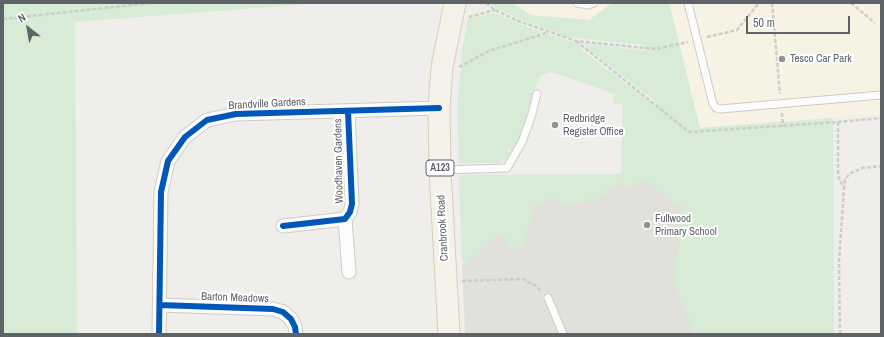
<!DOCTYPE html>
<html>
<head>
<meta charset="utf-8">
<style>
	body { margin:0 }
	#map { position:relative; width:884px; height:337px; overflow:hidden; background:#efeeea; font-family:"Archivo Narrow",sans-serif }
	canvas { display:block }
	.frame { position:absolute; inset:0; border:4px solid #5f6368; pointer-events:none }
	.north { position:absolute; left:8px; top:8px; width:40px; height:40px; -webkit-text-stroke:3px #fff; paint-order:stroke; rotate:329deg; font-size:11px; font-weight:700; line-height:16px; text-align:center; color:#5f6368 }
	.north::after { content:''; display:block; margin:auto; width:14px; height:18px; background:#5f6368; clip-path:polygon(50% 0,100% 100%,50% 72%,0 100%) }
	.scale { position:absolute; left:746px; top:16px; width:104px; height:18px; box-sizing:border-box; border:2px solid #5f6368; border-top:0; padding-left:5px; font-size:12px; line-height:14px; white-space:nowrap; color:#5f6368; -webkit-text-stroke:3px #fff; paint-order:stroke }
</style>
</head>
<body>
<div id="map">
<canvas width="884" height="337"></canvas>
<div class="frame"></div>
<div class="north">N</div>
<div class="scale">50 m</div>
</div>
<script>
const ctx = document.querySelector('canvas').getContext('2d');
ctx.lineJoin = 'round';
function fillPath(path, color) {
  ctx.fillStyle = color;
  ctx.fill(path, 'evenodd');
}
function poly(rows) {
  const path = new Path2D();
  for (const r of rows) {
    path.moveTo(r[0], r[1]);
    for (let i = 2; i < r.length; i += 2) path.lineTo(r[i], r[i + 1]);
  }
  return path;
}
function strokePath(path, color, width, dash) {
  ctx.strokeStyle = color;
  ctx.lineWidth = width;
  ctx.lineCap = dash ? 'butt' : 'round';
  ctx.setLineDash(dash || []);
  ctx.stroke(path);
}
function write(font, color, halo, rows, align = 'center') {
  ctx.font = font + ' "Archivo Narrow",sans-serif';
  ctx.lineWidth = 4;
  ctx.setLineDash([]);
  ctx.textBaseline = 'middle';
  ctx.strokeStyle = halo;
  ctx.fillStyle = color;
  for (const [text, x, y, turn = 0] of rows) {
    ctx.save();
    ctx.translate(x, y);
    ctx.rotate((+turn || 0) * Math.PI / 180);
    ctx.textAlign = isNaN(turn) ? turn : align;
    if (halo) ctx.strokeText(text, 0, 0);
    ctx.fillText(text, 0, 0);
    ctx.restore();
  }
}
const commercial = poly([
	[513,3,612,3,589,20,531,15],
	[669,3,881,3,881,114,700,128]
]);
const education = poly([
	[624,144,834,334,465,334,459,181,518,183,623,181]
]);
const green = poly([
	[3,3,322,3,75,22,77,334,3,334],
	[490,3,512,3,531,15,589,20,612,3,669,3,700,128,833,118,834,334,694,334,674,281,683,210,647,182,646,180,623,189,622,181,599,198,565,207,556,198,534,206,524,244,514,252,499,233,463,267,459,175,621,174,623,104,613,104,615,94,552,72,541,75,534,91,524,91,533,93,521,136,512,152,508,147,507,149,510,154,506,160,499,163,459,163,457,108,463,45,468,19,495,13,519,24,544,33,538,34,540,36,548,34,575,43,592,58,658,108,656,102,586,47,584,43,645,51,644,45,568,37,519,19,496,8]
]);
const path = poly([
	[486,3,495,10,518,21,576,41,656,49,688,42],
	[772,3,780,94],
	[851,3,875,23],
	[469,17,495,10],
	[3,19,151,3],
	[707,37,737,30,759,3],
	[576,41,689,132,838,122,881,118],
	[459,67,489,51,549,32],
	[782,113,783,126],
	[838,122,838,176,844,188,845,180,849,174,862,168,881,166],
	[462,281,523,279,536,286,541,291],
	[840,334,839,262,844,188]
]);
const service = poly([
	[577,3,588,5,594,3],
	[688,3,713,104,716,108,720,109,881,95],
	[442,170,507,168,522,142,532,114,537,94],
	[548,298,563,334]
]);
const minor = poly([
	[345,219,349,272],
	[283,226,345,219,350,212,352,204,348,111],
	[160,305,273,309,283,312,291,319,295,327,296,334],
	[159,334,161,192,168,161,185,137,207,120,236,114,439,108]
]);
const primary = poly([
	[449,334,440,170,439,108,442,67,455,3]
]);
const cycleway = poly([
	[283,226,345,219,350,212,352,204,348,111],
	[160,305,273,309,283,312,291,319,295,327,296,334],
	[159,334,161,192,168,161,185,137,207,120,236,114,439,108]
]);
const markers = [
	[782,59,4,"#919496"],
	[555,125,4,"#919496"],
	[647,225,4,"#919496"]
];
const shields = [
	[440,168,28]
];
const shieldNames = [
	["A123",440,168]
];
const poiNames = [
	["Tesco Car Park",790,59],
	["Redbridge",563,119],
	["Register Office",563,132],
	["Fullwood",655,219],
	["Primary School",655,232]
];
const streetNames = [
	["Brandville Gardens",267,104,-3],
	["Woodhaven Gardens",339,161,-91],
	["Cranbrook Road",443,228,-93],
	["Barton Meadows",235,298,2]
];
fillPath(commercial, '#f7f3e4');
fillPath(education, '#e2e0da');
fillPath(green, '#d8ebd6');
strokePath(service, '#cbcccc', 9);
strokePath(minor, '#cbcccc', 15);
strokePath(primary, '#d7ceb8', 23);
strokePath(path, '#cacfcc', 2.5, [4, 2]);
strokePath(service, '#fdfcfc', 7);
strokePath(minor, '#fdfcfc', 13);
strokePath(primary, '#f4f2e9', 21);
strokePath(cycleway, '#0057b8', 6);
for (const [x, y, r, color] of markers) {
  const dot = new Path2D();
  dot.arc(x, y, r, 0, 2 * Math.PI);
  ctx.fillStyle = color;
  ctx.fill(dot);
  strokePath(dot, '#fff', 1.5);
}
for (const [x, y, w] of shields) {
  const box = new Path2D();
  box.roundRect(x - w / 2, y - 8, w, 16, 3);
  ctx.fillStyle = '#fff';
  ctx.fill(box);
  strokePath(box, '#5f6368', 1);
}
write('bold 10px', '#5f6368', null, shieldNames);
write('11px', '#5f6368', '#fff', poiNames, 'left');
write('11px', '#5f6368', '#fff', streetNames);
</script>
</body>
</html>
